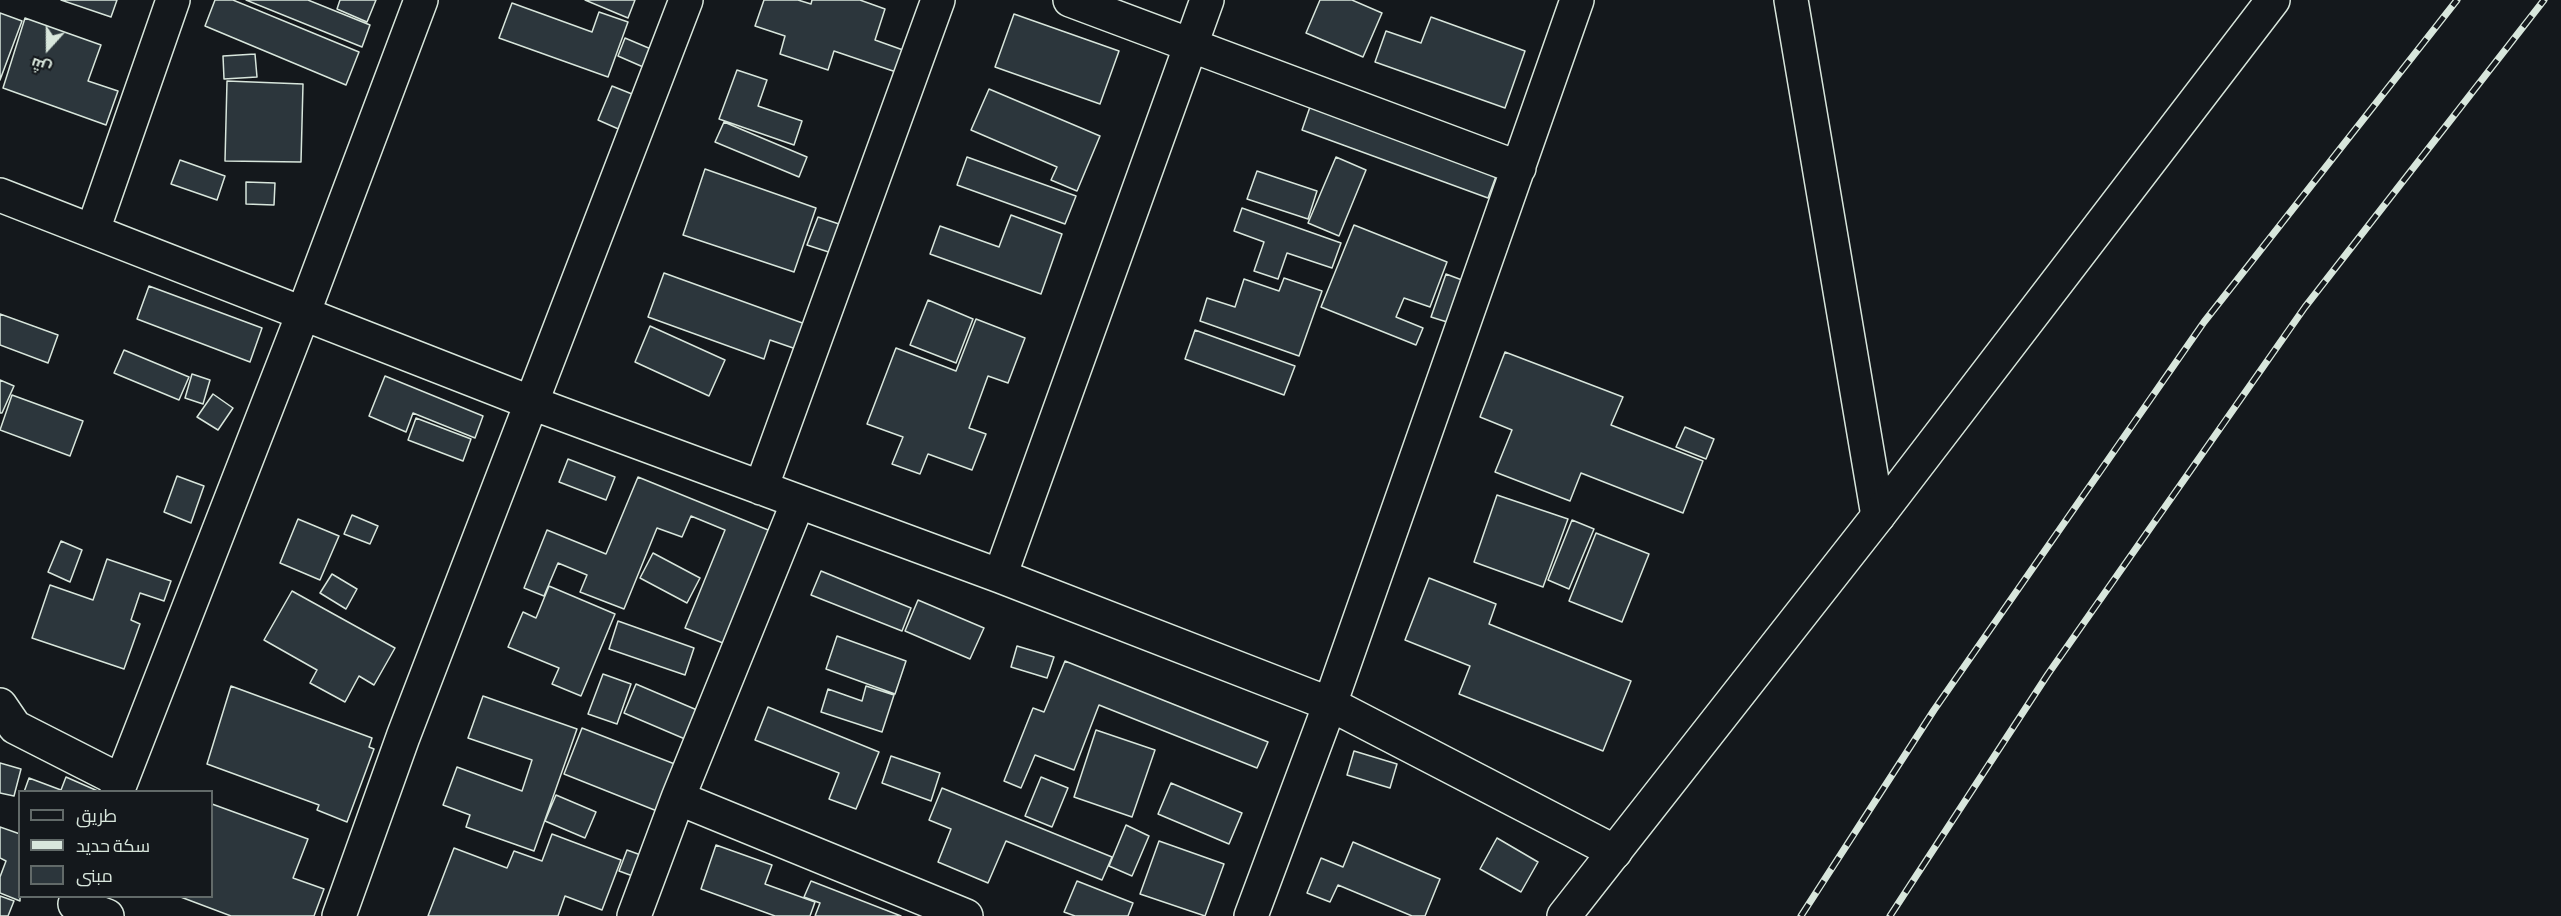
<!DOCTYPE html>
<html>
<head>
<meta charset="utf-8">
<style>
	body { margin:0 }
	#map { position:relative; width:2561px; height:916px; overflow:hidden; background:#14181c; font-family:"Sofia Sans Condensed",Cairo,sans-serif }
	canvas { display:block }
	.legend { position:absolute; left:18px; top:790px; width:195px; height:108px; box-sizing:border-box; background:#14181c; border:2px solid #626a69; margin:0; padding:8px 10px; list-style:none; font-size:18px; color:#d8e6dc }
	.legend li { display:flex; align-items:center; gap:12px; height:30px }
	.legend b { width:30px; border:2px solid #626a69 }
	.north { position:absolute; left:18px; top:18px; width:60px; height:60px; -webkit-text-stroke:4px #14181c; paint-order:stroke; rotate:201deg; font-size:16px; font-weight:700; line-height:24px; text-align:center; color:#d8e6dc }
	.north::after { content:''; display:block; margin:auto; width:21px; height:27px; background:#d8e6dc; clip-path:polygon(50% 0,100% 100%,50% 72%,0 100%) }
</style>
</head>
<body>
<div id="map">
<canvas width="2561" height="916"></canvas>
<ul class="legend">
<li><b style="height:8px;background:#14181c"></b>طريق</li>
<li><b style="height:8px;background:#d8e6dc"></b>سكة حديد</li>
<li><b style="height:16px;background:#2c363c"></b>مبنى</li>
</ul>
<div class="north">ش</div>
</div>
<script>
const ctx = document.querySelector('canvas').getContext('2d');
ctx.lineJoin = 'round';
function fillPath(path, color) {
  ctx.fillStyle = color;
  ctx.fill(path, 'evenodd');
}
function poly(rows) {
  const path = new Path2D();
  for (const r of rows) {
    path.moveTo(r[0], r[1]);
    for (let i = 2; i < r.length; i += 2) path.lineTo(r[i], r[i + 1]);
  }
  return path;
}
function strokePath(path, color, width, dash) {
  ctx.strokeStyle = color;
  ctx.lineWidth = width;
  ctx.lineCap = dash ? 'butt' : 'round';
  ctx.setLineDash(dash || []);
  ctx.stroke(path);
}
const building = poly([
	[61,0,117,0,111,17,61,0],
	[215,0,233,0,359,52,346,85,205,26,215,0],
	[246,0,308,0,370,25,362,47,246,0],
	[340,0,376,0,367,22,337,9,340,0],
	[585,0,635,0,628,18,585,0],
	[764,0,798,0,811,4,812,0,860,0,885,9,875,40,903,50,896,72,834,51,828,70,780,54,785,36,755,26,764,0],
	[1320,0,1352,0,1382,13,1363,57,1306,33,1320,0],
	[512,3,592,32,599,12,628,22,608,77,499,38,512,3],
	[0,13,22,21,0,80,0,13],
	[1014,14,1119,51,1100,104,995,67,1014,14],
	[1431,17,1525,51,1505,108,1375,62,1386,31,1421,43,1431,17],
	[25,18,101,45,88,81,118,91,106,125,3,88,25,18],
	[625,38,658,52,650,70,618,56,625,38],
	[255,54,257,77,224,79,223,56,255,54],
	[737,70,767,80,758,106,802,121,794,145,719,119,737,70],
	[227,81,303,84,301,162,225,161,227,81],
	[612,86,637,96,623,131,598,120,612,86],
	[989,89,1100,136,1077,191,1051,180,1057,167,971,130,989,89],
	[1311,104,1498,171,1488,198,1302,130,1311,104],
	[724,122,807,157,799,177,715,142,724,122],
	[967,157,1076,196,1065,224,957,185,967,157],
	[1336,157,1366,170,1339,236,1308,223,1336,157],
	[180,160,225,176,217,200,171,184,180,160],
	[705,169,816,208,794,272,683,235,705,169],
	[1257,171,1317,191,1308,219,1247,199,1257,171],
	[246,182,275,183,274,205,246,204,246,182],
	[1242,208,1341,243,1332,268,1287,253,1278,279,1254,271,1264,242,1234,231,1242,208],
	[1011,215,1062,234,1041,294,930,254,940,226,999,247,1011,215],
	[818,217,851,228,841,256,807,245,818,217],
	[1354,225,1447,262,1430,307,1404,298,1396,317,1423,328,1416,345,1321,307,1354,225],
	[664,273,808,325,799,350,770,340,764,359,648,317,664,273],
	[1446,274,1462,280,1447,322,1431,317,1446,274],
	[1284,278,1322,291,1299,356,1200,321,1207,298,1235,307,1244,279,1279,291,1284,278],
	[149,286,262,328,250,362,137,319,149,286],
	[928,300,973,319,956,363,910,345,928,300],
	[0,314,58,335,48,363,0,345,0,314],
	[976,319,1025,338,1008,383,988,376,969,428,986,434,972,470,928,454,920,474,892,464,903,437,867,424,896,348,956,371,976,319],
	[650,326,725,360,709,396,635,362,650,326],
	[1195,330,1295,366,1284,395,1185,359,1195,330],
	[124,350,189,377,179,400,114,373,124,350],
	[1505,352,1623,397,1611,425,1703,461,1683,513,1581,473,1570,501,1495,472,1512,430,1480,417,1505,352],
	[192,374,210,380,203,404,185,398,192,374],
	[385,376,483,416,475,438,413,413,406,432,369,416,385,376],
	[0,380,14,386,2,413,0,413,0,380],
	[213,394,233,408,218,430,197,417,213,394],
	[12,395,83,421,70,456,0,430,12,395],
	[416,418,471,439,463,461,408,440,416,418],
	[1685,427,1714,439,1706,459,1676,447,1685,427],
	[568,459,615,477,606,500,559,482,568,459],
	[177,476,204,486,191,523,164,512,177,476],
	[638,477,773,532,728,645,685,628,725,530,691,516,682,537,657,528,624,609,580,592,587,575,558,563,544,596,524,588,547,530,606,554,638,477],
	[1497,495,1568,519,1543,587,1474,562,1497,495],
	[352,515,378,526,370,544,344,534,352,515],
	[298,519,339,536,320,580,280,563,298,519],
	[1572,520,1594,529,1569,589,1548,580,1572,520],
	[1596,533,1649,554,1622,622,1569,601,1596,533],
	[61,541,82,550,70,582,48,572,61,541],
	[653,553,700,578,687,603,640,578,653,553],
	[107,559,171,581,164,601,140,593,131,620,140,624,124,669,32,638,50,585,93,600,107,559],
	[821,571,911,608,902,631,811,595,821,571],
	[332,574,357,589,346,609,320,593,332,574],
	[1429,578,1496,604,1489,624,1631,681,1603,751,1459,694,1470,666,1405,640,1429,578],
	[549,586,615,614,581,696,552,684,559,668,508,647,523,612,536,618,549,586],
	[292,591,395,648,374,685,359,676,345,702,310,683,317,670,264,640,292,591],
	[918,600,984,628,970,659,905,631,918,600],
	[618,621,694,648,685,675,609,649,618,621],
	[837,636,906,661,895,694,826,669,837,636],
	[1017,646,1054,657,1047,678,1011,667,1017,646],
	[1065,661,1268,742,1257,768,1099,705,1074,770,1035,755,1021,788,1004,781,1033,708,1044,712,1065,661],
	[603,674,631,684,617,724,588,714,603,674],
	[636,684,704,713,692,742,624,713,636,684],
	[231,686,372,738,369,747,374,749,347,822,317,810,319,805,207,764,231,686],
	[866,686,894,695,882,732,821,712,828,689,862,701,866,686],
	[483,696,577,729,534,851,466,827,470,815,443,805,457,767,522,791,532,760,468,738,483,696],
	[768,707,879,752,856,809,829,799,839,773,755,740,768,707],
	[582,728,685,768,667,815,564,774,582,728],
	[1096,730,1155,750,1132,817,1074,797,1096,730],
	[1354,751,1397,764,1390,788,1347,775,1354,751],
	[891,756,940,773,931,801,882,783,891,756],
	[0,763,21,769,14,796,0,793,0,763],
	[66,777,100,792,24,792,29,778,61,790,66,777],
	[1041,777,1068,788,1052,827,1025,816,1041,777],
	[1171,783,1242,813,1229,844,1158,814,1171,783],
	[942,788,1112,857,1102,880,1006,841,988,883,938,862,951,829,929,820,942,788],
	[556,795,596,812,585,838,545,821,556,795],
	[212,804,308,839,293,878,324,889,314,916,231,916,178,896,212,896,212,804],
	[1126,825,1149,836,1132,876,1109,866,1126,825],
	[0,827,20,834,20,901,0,893,0,877,6,861,0,858,0,827],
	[552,834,621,860,602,910,565,896,558,916,428,916,454,848,507,868,514,851,542,861,552,834],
	[1497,838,1538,862,1521,892,1480,869,1497,838],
	[1159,841,1224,864,1205,916,1140,894,1159,841],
	[1353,842,1440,879,1425,916,1412,916,1338,885,1330,902,1307,893,1321,858,1343,867,1353,842],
	[716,845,772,865,765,884,815,902,810,916,775,916,701,889,716,845],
	[627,850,649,858,641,879,619,871,627,850],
	[811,881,901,916,815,916,820,903,804,897,811,881],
	[1077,881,1133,903,1128,916,1075,916,1064,912,1077,881],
	[0,896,14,901,8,916,0,916,0,896]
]);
const street = poly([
	[1070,0,1519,168],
	[1791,0,1878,516],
	[0,195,532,403,1000,576,1330,704,1615,852],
	[93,230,173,0],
	[761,488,938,0],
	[1000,576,1207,0],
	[0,705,15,727,121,781],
	[117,792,303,314,421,0],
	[678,798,966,916],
	[75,904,107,916],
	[339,916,403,737,686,0],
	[634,916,678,798,798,502],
	[1251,916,1330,704,1577,0]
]);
const secondary = poly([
	[1564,916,1878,516,2273,0]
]);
const rail = poly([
	[1801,916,1934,710,2204,322,2457,0],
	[1890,916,2048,674,2305,307,2544,0]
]);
fillPath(building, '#2c363c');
strokePath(building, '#d8e6dc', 1.5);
strokePath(street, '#d8e6dc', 36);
strokePath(secondary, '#d8e6dc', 36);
strokePath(street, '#14181c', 33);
strokePath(secondary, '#14181c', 33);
strokePath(rail, '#d8e6dc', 7);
strokePath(rail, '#14181c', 4.5, [14]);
</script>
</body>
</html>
